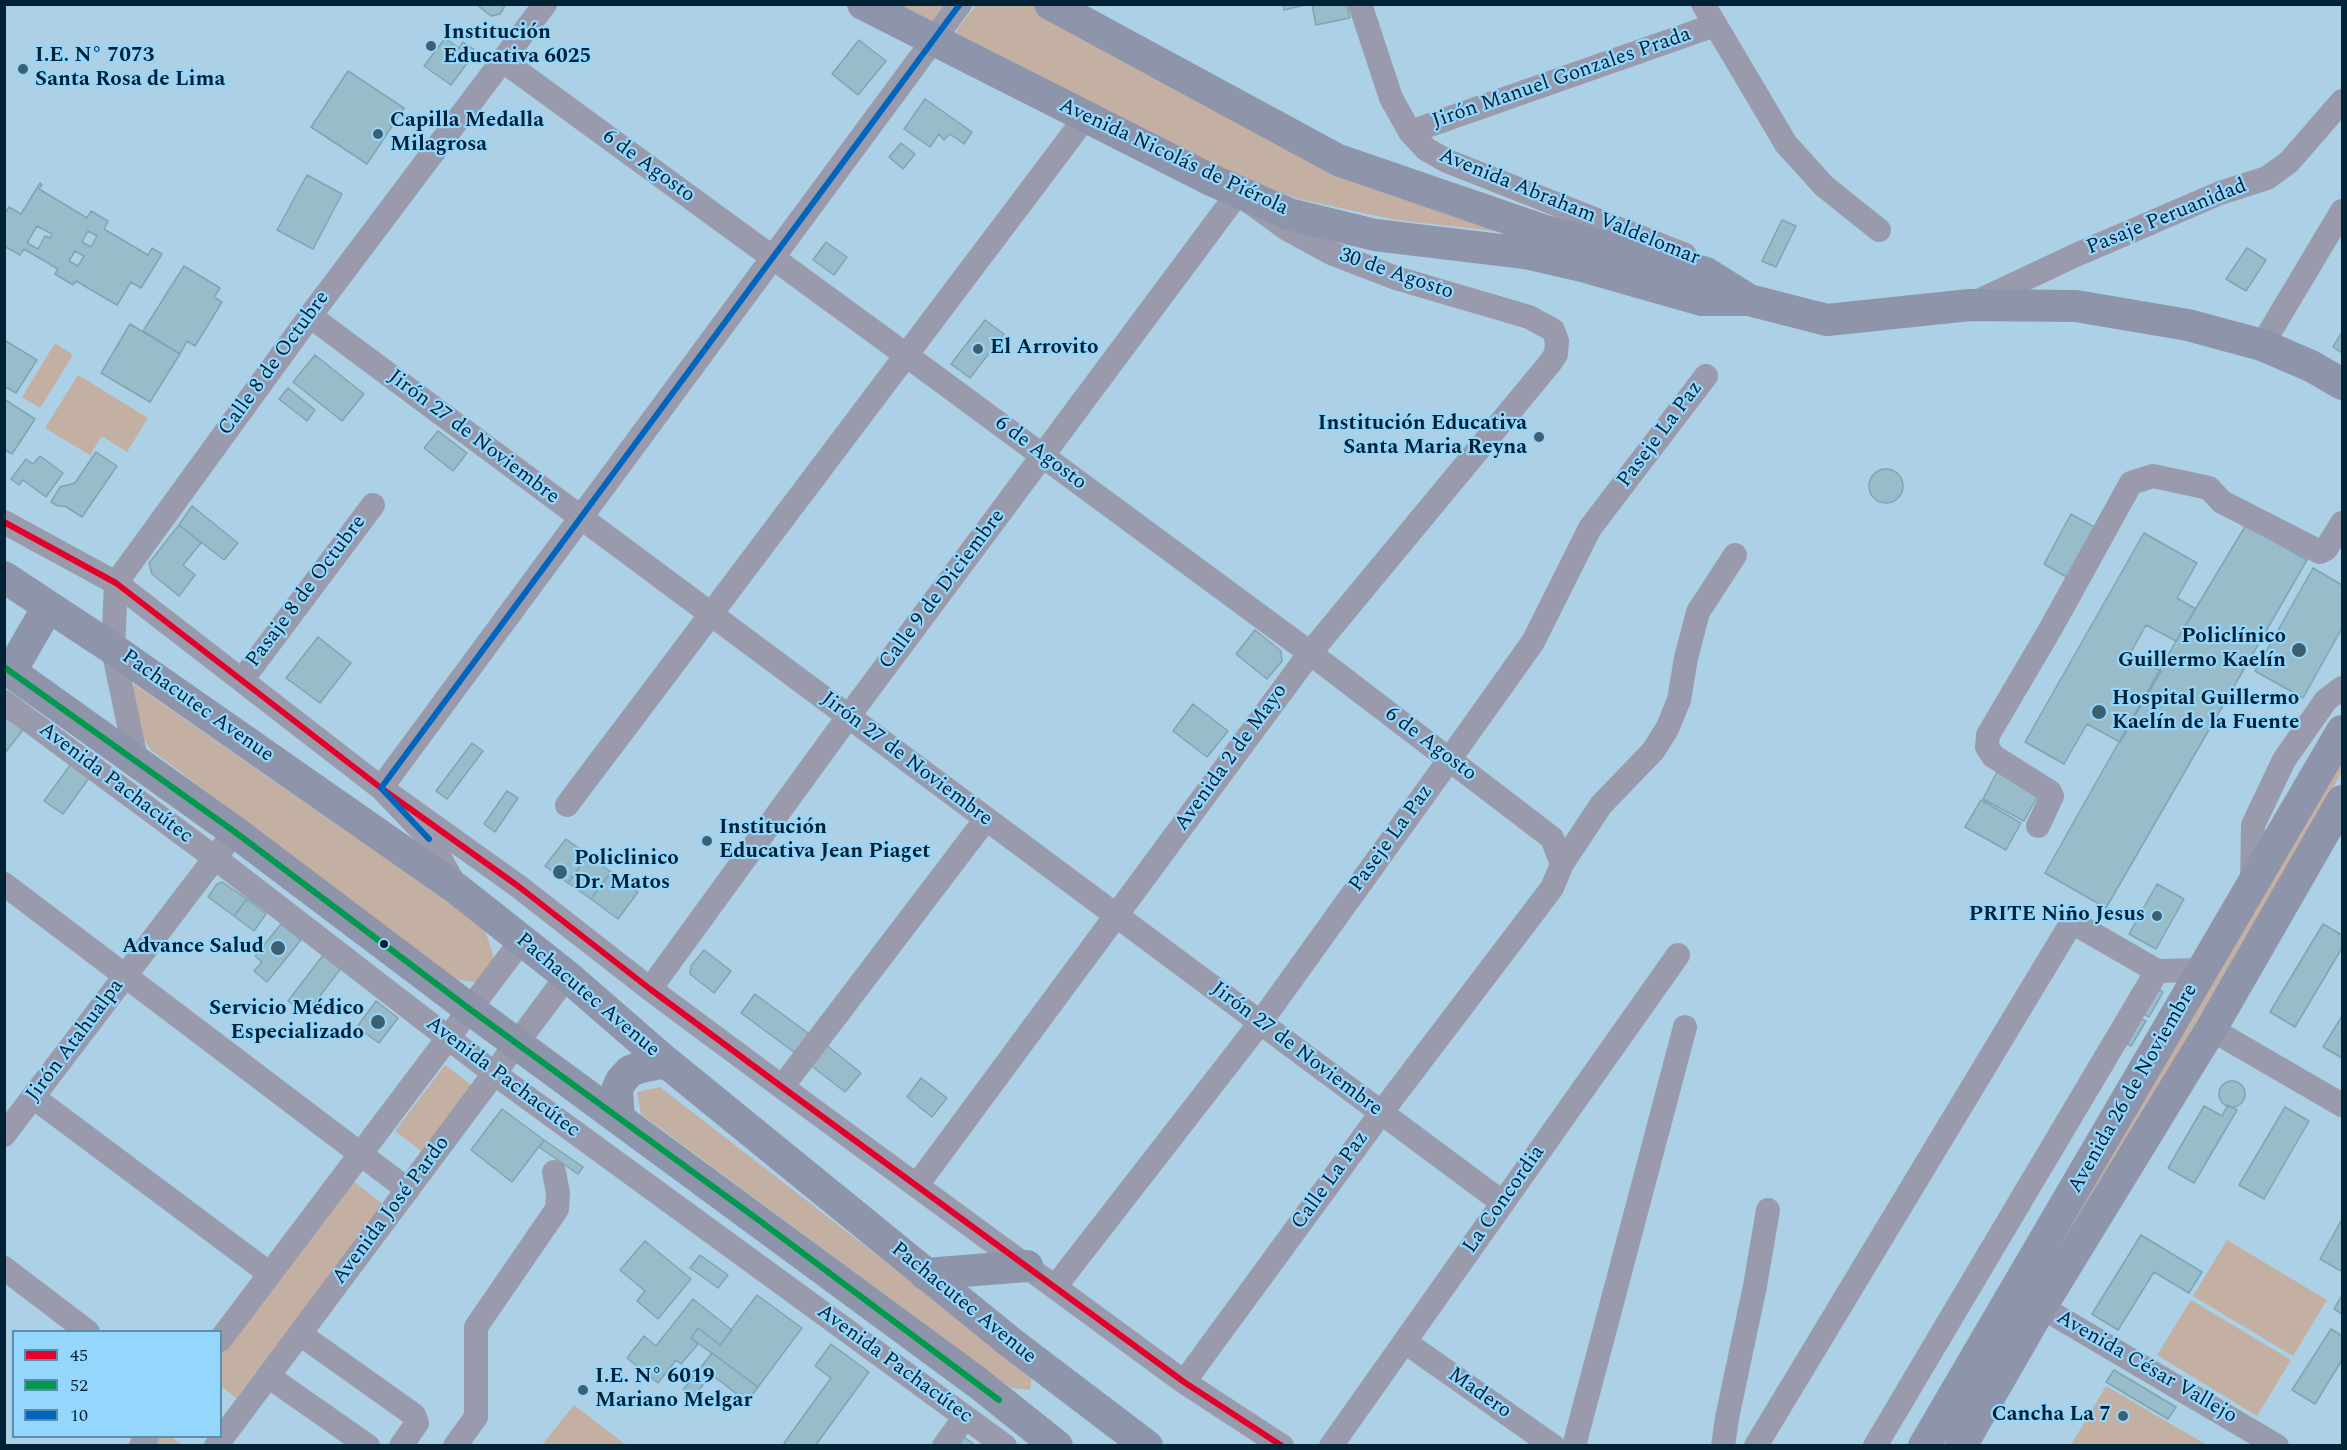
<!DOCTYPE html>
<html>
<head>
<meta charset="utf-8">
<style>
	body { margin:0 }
	#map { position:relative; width:2347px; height:1450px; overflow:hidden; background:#acd0e5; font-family:Spectral,serif }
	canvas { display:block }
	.frame { position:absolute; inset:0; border:6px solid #002234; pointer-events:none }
	.legend { position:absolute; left:12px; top:1330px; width:210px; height:108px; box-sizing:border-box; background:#95d6fc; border:2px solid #598eac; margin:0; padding:8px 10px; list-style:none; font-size:18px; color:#002234 }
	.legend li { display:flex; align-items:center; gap:12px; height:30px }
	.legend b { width:30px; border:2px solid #598eac }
</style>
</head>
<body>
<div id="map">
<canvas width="2347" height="1450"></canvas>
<div class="frame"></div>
<ul class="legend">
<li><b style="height:8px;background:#e4002b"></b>45</li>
<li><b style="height:8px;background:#00994e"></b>52</li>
<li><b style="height:8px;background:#0065bd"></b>10</li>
</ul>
</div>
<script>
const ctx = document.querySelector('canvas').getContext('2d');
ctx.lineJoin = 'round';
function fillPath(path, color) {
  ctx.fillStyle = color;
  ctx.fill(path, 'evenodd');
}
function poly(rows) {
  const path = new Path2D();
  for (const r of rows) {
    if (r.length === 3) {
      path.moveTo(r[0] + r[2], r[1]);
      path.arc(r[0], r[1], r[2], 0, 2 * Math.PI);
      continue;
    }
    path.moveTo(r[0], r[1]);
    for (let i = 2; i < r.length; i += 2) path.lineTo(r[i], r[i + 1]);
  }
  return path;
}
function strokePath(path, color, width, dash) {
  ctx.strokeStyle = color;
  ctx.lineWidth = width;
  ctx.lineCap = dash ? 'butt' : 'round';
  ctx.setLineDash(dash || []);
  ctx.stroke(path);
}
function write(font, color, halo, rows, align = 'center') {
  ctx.font = font + ' Spectral,serif';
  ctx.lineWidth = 4.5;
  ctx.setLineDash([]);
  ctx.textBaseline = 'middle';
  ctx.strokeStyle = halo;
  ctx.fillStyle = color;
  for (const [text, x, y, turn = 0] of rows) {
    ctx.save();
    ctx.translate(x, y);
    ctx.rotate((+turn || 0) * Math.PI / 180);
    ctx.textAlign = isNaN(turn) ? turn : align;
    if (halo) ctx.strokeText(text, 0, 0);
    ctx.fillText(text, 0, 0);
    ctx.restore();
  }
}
const green = poly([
	[886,5,953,5,937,24],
	[976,5,1031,5,1158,74,1511,233,1396,220,1354,211,1299,199,1208,168,955,36,957,30],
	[55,343,73,355,40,408,22,397],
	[78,375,148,418,127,452,102,436,90,455,45,428],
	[134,684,484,927,496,964,480,983,449,978,319,876,151,750,141,734,132,694],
	[2342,753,2342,772,1950,1445,1936,1446],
	[445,1065,474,1087,424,1153,395,1131],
	[660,1087,1032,1375,1030,1390,1011,1388,641,1114,637,1092],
	[353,1181,384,1205,236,1398,221,1386,220,1353],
	[2227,1240,2327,1300,2293,1356,2193,1296],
	[2191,1300,2291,1360,2257,1416,2157,1355],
	[2106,1386,2207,1445,2071,1445],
	[574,1405,626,1445,542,1445],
	[159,1436,171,1437,183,1445,152,1446]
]);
const building = poly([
	[476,4,506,4,500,14,491,16,476,4],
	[1283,4,1309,4,1284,10,1283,4],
	[1312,4,1347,4,1350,18,1316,25,1312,4],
	[445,38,459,48,463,42,476,51,451,85,424,66,445,38],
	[859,40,886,61,858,95,832,74,859,40],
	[348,71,404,108,367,164,311,127,348,71],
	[925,99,972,132,964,144,950,134,944,140,939,134,930,147,904,129,925,99],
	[901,143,915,154,903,169,889,157,901,143],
	[307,175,342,194,313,249,277,230,307,175],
	[40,183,42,185,39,189,87,218,91,211,108,221,104,229,148,255,152,248,162,254,141,288,131,282,117,305,76,281,73,285,55,274,58,269,24,249,20,255,4,246,4,215,9,207,21,214,40,183],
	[37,226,52,234,50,238,45,236,38,249,27,243,37,226],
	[88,231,97,236,91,247,82,242,88,231],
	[75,251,84,256,78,266,69,261,75,251],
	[1782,220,1796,226,1776,267,1762,261,1782,220],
	[826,242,847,257,834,275,813,260,826,242],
	[2247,248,2266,260,2246,291,2226,279,2247,248],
	[184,266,220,288,214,297,222,302,195,346,187,341,180,354,143,331,184,266],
	[985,320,1004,334,970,378,951,364,985,320],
	[130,324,180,354,150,402,101,373,130,324],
	[2342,332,2342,353,2333,347,2342,332],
	[4,340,37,360,16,393,4,386,4,340],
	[315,355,364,394,342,421,293,382,315,355],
	[288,388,315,410,307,421,279,399,288,388],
	[4,399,35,419,12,454,4,449,4,399],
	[438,431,467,453,453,471,424,448,438,431],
	[96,452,117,466,82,517,65,506,58,506,51,502,60,487,75,483,96,452],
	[40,456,63,473,46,497,23,480,19,485,11,479,26,459,33,464,40,456],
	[1886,486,17],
	[192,506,238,543,224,560,179,525,192,506],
	[2071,514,2098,529,2070,579,2044,564,2071,514],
	[179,525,201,543,183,565,195,575,179,596,152,574,149,563,179,525],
	[2246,525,2307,560,2106,908,2045,873,2176,641,2246,525],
	[2144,533,2197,563,2177,598,2196,609,2176,641,2146,625,2130,654,2161,671,2120,742,2087,724,2064,764,2025,742,2144,533],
	[2313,568,2342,585,2342,628,2303,698,2255,671,2313,568],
	[1255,630,1281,651,1282,661,1267,679,1236,654,1255,630],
	[318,637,351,663,320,703,286,678,318,637],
	[1193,704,1228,731,1207,757,1173,731,1193,704],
	[4,716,23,730,4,754,4,716],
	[472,743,483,751,447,799,436,791,472,743],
	[71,764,89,778,63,814,44,801,71,764],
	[2000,766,2042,788,2024,821,1983,799,2000,766],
	[507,791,518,798,495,832,484,824,507,791],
	[1981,800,2021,823,2006,850,1965,827,1981,800],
	[566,839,588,855,568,883,545,866,566,839],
	[588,855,611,872,591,899,568,883,588,855],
	[611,872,638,892,618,919,591,899,611,872],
	[222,882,247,899,234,916,208,897,217,884,222,882],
	[2157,884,2184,899,2156,949,2129,934,2157,884],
	[247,899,266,914,254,931,234,916,247,899],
	[281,924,301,940,267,982,254,971,262,962,255,956,281,924],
	[2323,924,2342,935,2342,948,2295,1027,2270,1012,2323,924],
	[704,950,731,971,714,993,690,974,691,966,704,950],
	[324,954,342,967,306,1014,288,1001,324,954],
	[2159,989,2163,992,2149,1017,2144,1014,2159,989],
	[755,994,812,1036,798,1055,741,1013,755,994],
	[376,1001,398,1018,379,1043,357,1027,376,1001],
	[2342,1016,2342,1058,2323,1047,2342,1016],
	[2141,1019,2146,1021,2131,1046,2127,1044,2141,1019],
	[825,1044,861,1073,845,1092,809,1064,825,1044],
	[921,1078,947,1098,932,1117,907,1097,921,1078],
	[2232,1094,13],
	[2228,1105,2237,1110,2194,1183,2168,1168,2204,1106,2222,1116,2228,1105],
	[2285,1107,2309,1121,2264,1199,2239,1185,2285,1107],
	[502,1109,544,1140,512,1182,471,1150,502,1109],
	[544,1140,583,1167,578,1174,539,1147,544,1140],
	[2342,1219,2342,1268,2341,1271,2320,1259,2342,1219],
	[2141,1235,2202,1272,2189,1293,2154,1272,2118,1330,2092,1314,2141,1235],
	[645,1241,691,1279,658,1319,637,1301,645,1291,620,1270,645,1241],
	[700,1255,728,1275,718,1288,690,1268,700,1255],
	[757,1295,802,1328,758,1387,691,1338,698,1328,720,1345,757,1295],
	[2341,1297,2342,1298,2342,1314,2334,1309,2341,1297],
	[693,1299,732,1330,720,1345,698,1328,691,1338,698,1344,681,1364,676,1360,658,1383,627,1358,644,1336,656,1346,693,1299],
	[2331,1329,2342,1336,2342,1360,2315,1404,2292,1390,2331,1329],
	[831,1344,869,1372,815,1446,787,1446,784,1443,831,1378,815,1366,831,1344],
	[712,1353,758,1387,747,1402,711,1374,693,1398,683,1390,712,1353],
	[2114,1370,2176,1407,2168,1419,2106,1382,2114,1370],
	[964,1437,976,1446,958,1446,964,1437]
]);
const minor = poly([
	[1360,4,1391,98,1410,132,1426,149,1447,161,1685,255],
	[1703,4,1786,144,1824,186,1879,230],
	[502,60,906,355,1310,653,1552,838,1562,864],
	[1410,132,1715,25],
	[1974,303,2076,255,2220,193,2267,178,2289,162,2342,101],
	[310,316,1503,1203],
	[2262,345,2342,211],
	[4,522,116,583,381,788,518,886,650,989,782,1087,1184,1382,1282,1446],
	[242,680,373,505],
	[4,702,215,858,495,1074,1005,1446],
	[136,759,113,649,116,583,310,316,545,4],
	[567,805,1085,118],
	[2038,826,2052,796,2050,792,1993,756,1987,747,1988,735,2051,628,2131,483,2153,476,2209,488,2222,502,2320,552,2326,549,2342,523],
	[4,884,408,1190],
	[2252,885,2253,825,2284,760,2326,700,2342,688],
	[456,887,429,838,381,788,960,4],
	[650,989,848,717,1238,193,1287,229,1331,253,1396,278,1529,317,1553,330,1557,341,1556,354,1550,363,1310,653,917,1185],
	[2211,1029,2342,1105],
	[782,1087,986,819],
	[33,1097,270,1274],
	[4,1135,224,846],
	[4,1268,88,1332],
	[1055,1287,1260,1023,1449,760,1533,642,1590,528,1706,376],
	[2026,1298,2277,1446],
	[300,1334,414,1415,417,1423,401,1446],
	[220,1340,522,940],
	[1405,1342,1553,1446],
	[268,1376,368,1446],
	[1184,1382,1381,1113,1552,888,1562,864,1601,805,1653,751,1667,729,1679,700,1686,658,1698,612,1735,555],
	[141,1446,147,1436],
	[216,1446,567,976],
	[455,1446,476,1417,476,1327,557,1209,558,1193,554,1172],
	[944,1446,965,1417],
	[1331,1446,1678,955],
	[1574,1446,1685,1027],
	[1723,1446,1727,1418,1755,1286,1768,1210],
	[1756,1446,2072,922,2157,971,2204,970],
	[1875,1446,2157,971]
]);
const major = poly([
	[863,4,1209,179,1289,214,1375,235,1525,253,1586,267,1702,300,1749,300,1827,320,1970,305,2076,306,2188,325,2262,345,2311,366,2342,384],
	[1050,4,1338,160,1542,230,1706,273,1749,300],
	[4,577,113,649,457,889,567,976,666,1062,1010,1342,1147,1446],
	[4,667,235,832,471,1010,978,1383,1057,1446],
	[11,671,48,607],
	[619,1119,617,1090,621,1081,630,1071,641,1067,666,1062],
	[925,1274,1027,1266],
	[1924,1446,2342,731],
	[1961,1446,2041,1307,2211,1029,2342,801]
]);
const bus1 = poly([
	[4,522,116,583,381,788,518,886,650,989,782,1087,1184,1382,1282,1446]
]);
const bus2 = poly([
	[4,667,235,832,471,1010,760,1221,999,1400]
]);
const bus3 = poly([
	[429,839,381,788,960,4]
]);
const markers = [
	[431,46,6,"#3c5f72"],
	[23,69,6,"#3c5f72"],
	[378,134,6,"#3c5f72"],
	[978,349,6,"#3c5f72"],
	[1539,437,6,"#3c5f72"],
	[2299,650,8,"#3c5f72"],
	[2099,712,8,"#3c5f72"],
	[707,841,6,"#3c5f72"],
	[560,872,8,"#3c5f72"],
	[2157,916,6,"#3c5f72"],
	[384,944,5,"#002234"],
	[278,948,8,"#3c5f72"],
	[378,1022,8,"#3c5f72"],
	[583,1390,6,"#3c5f72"],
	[2123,1416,6,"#3c5f72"]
];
const poiNames = [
	["Institución",443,34],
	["Educativa 6025",443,58],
	["I.E. N° 7073",35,57],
	["Santa Rosa de Lima",35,81],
	["Capilla Medalla",390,122],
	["Milagrosa",390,146],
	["El Arrovito",990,349],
	["Institución Educativa",1527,425,"right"],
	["Santa Maria Reyna",1527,449,"right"],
	["Policlínico",2286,638,"right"],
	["Guillermo Kaelín",2286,662,"right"],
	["Hospital Guillermo",2112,700],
	["Kaelín de la Fuente",2112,724],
	["Institución",719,829],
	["Educativa Jean Piaget",719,853],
	["Policlinico",574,860],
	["Dr. Matos",574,884],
	["PRITE Niño Jesus",2145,916,"right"],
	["Advance Salud",264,948,"right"],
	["Servicio Médico",364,1010,"right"],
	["Especializado",364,1034,"right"],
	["I.E. N° 6019",595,1378],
	["Mariano Melgar",595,1402],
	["Cancha La 7",2111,1416,"right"]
];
const streetNames = [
	["Jirón Manuel Gonzales Prada",1562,79,-19],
	["Avenida Nicolás de Piérola",1173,158,25],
	["6 de Agosto",648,167,36],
	["Avenida Abraham Valdelomar",1569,208,22],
	["Pasaje Peruanidad",2167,218,-22],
	["30 de Agosto",1396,275,19],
	["Calle 8 de Octubre",275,364,-54],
	["Paseje La Paz",1661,435,-53],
	["Jirón 27 de Noviembre",473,438,37],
	["6 de Agosto",1040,454,37],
	["Calle 9 de Diciembre",943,590,-53],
	["Pasaje 8 de Octubre",307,592,-53],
	["Pachacutec Avenue",197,707,35],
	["6 de Agosto",1430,745,37],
	["Avenida 2 de Mayo",1232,758,-54],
	["Jirón 27 de Noviembre",906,760,37],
	["Avenida Pachacútec",115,784,37],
	["Paseje La Paz",1392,839,-54],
	["Pachacutec Avenue",587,996,40],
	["Jirón Atahualpa",76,1041,-53],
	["Jirón 27 de Noviembre",1296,1050,37],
	["Avenida Pachacútec",502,1078,37],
	["Avenida 26 de Noviembre",2134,1089,-60],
	["Calle La Paz",1331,1181,-54],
	["La Concordia",1505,1200,-55],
	["Avenida José Pardo",392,1211,-53],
	["Pachacutec Avenue",963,1304,39],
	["Avenida Pachacútec",894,1365,36],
	["Avenida César Vallejo",2146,1368,30],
	["Madero",1479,1394,35]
];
fillPath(green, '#c3b0a2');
fillPath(building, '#98bcca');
strokePath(building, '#7da5b3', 1.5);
strokePath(minor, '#999bad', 24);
strokePath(major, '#8e94aa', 32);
strokePath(bus1, '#e4002b', 6);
strokePath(bus2, '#00994e', 6);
strokePath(bus3, '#0065bd', 6);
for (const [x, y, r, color] of markers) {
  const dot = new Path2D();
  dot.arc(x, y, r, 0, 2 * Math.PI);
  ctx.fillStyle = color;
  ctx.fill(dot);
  strokePath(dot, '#95d6fc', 2);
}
write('bold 21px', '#002234', '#95d6fc', poiNames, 'left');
write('21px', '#002234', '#95d6fc', streetNames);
</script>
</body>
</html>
